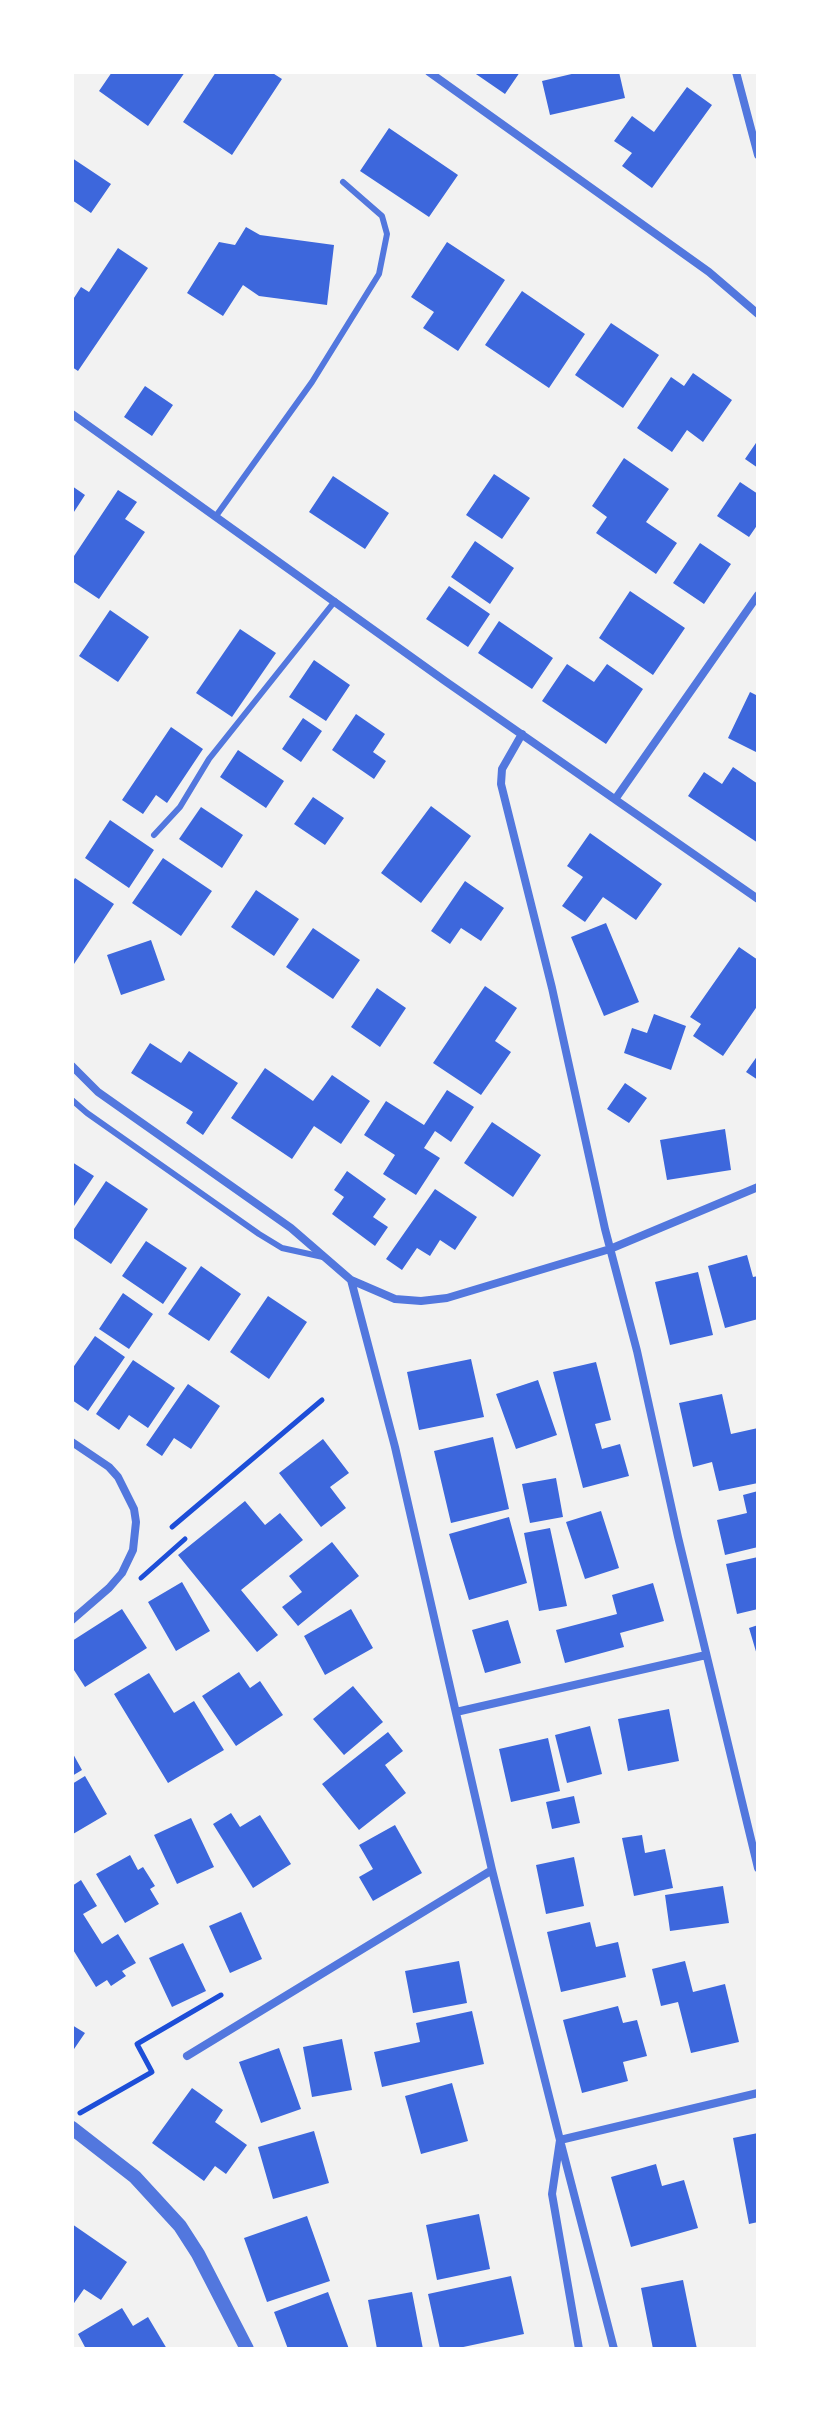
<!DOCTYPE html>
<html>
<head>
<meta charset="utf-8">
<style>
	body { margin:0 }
	#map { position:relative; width:830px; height:2421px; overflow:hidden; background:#f2f2f2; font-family:Manrope,sans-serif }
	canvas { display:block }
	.frame { position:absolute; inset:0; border:74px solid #fff; pointer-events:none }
</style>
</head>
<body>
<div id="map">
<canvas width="830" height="2421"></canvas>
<div class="frame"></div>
</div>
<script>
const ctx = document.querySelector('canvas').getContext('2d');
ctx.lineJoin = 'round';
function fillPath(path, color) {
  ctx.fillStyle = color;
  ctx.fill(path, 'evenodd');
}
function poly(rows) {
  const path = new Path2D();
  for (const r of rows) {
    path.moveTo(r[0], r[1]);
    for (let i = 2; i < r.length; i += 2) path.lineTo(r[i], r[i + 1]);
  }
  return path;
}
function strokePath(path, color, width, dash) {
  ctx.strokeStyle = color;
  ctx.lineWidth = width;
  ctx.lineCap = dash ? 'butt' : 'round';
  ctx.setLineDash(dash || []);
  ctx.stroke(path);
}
const building = poly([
	[112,72,185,72,148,126,99,91],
	[216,72,271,72,282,79,232,155,183,122],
	[473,72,520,72,505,94],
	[580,72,619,72,625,98,550,115,542,81],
	[687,87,712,105,652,188,622,166,632,153,614,141,632,116,654,132],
	[389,128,458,175,429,217,360,171],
	[72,158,111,184,91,213,72,200],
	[246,227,260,235,334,245,327,305,259,296,243,285,223,316,187,293,219,242,235,245],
	[447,242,505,280,458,351,423,328,434,312,411,297],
	[118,248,148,268,78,371,72,367,72,301,81,287,89,292],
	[522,291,585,334,549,388,485,345],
	[611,323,659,355,623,408,575,375],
	[693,373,732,400,703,442,687,430,672,452,637,428,671,377,684,386],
	[145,386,173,405,152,436,124,417],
	[758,440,758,468,745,459],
	[624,458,669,489,646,522,677,543,656,574,596,533,607,517,592,506],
	[494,474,530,498,502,539,466,515],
	[333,476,389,513,365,549,309,512],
	[740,482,758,494,758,524,749,537,717,516],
	[72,486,85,495,72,515],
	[118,490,137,502,125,519,145,532,99,599,72,581,72,559],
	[475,541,514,568,490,604,451,577],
	[700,543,731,564,704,604,673,583],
	[449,586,490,614,468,647,426,619],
	[630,591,685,628,653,675,599,638],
	[110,610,149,637,118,682,79,656],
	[499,621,553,658,532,689,478,653],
	[240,629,276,653,232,717,196,693],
	[314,660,350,685,326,721,289,697],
	[567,664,594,682,607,664,643,689,606,744,542,701],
	[750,692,758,696,758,753,728,738],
	[356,714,385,734,373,752,386,761,374,779,332,750],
	[303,718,322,731,301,762,282,749],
	[171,727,203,749,167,803,156,795,143,814,122,800],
	[238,750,284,781,266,808,220,777],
	[733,767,758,784,758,843,688,796,704,772,722,784],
	[313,797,344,818,325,845,294,824],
	[431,806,471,836,421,903,381,873],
	[201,807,243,835,222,868,179,839],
	[110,820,154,850,129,888,85,858],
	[590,833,662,884,636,920,603,897,585,922,562,906,583,877,567,866],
	[163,858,212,891,181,936,132,903],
	[75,878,114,904,72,967,72,883],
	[465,881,504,908,481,941,461,928,450,944,431,931],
	[256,890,299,919,274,956,231,927],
	[606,923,639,1002,604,1016,571,937],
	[313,928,360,960,333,999,286,967],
	[151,940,165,980,121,995,107,955],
	[739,947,758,960,758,1005,723,1056,693,1036,701,1024,690,1017],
	[485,986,517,1008,495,1041,511,1052,481,1095,433,1063],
	[377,988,406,1008,380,1047,351,1027],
	[654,1014,686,1026,671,1070,624,1053,632,1028,647,1033],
	[150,1043,181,1063,189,1051,238,1083,203,1135,186,1123,193,1112,131,1073],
	[758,1055,758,1080,746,1072],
	[265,1068,313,1101,332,1075,370,1101,341,1144,314,1126,292,1159,231,1118],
	[625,1083,647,1098,629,1123,607,1109],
	[447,1090,474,1107,451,1142,435,1131,424,1148,440,1158,416,1195,383,1174,395,1155,364,1135,386,1101,424,1125],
	[492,1122,541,1155,513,1197,464,1163],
	[725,1129,731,1170,667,1180,660,1140],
	[72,1162,94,1176,72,1209],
	[347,1171,386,1199,373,1217,388,1227,375,1246,332,1214,344,1197,334,1190],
	[106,1181,148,1209,111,1264,72,1237,72,1232],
	[435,1189,477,1217,455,1250,440,1240,430,1256,417,1248,402,1270,386,1259],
	[146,1241,187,1268,163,1304,122,1276],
	[747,1255,753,1277,758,1276,758,1319,725,1328,708,1266],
	[201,1266,241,1294,209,1341,168,1314],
	[698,1272,713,1335,670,1345,655,1282],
	[123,1293,153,1314,129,1349,99,1329],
	[268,1296,307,1322,269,1379,230,1352],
	[95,1336,125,1357,88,1411,72,1400,72,1369],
	[471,1359,484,1417,419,1430,407,1372],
	[133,1360,175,1388,148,1428,129,1415,119,1430,96,1414],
	[596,1362,611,1420,595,1424,602,1449,620,1444,629,1476,583,1488,553,1372],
	[538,1380,557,1435,516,1449,496,1394],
	[188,1384,220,1406,191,1449,174,1438,162,1456,146,1445],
	[722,1394,731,1434,758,1428,758,1483,719,1491,712,1462,693,1467,679,1403],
	[493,1437,509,1509,451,1523,434,1451],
	[323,1439,349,1473,330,1487,346,1508,321,1527,279,1473],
	[556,1478,563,1517,530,1523,522,1484],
	[758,1491,758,1547,725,1555,717,1520,747,1513,743,1495],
	[245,1501,265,1525,280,1513,303,1540,241,1590,278,1635,257,1652,178,1555],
	[601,1511,619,1568,585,1579,566,1522],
	[509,1517,527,1583,469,1600,449,1534],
	[550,1528,567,1606,539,1611,524,1533],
	[332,1542,359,1576,298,1626,282,1607,302,1592,289,1576],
	[758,1557,758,1609,737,1614,726,1564],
	[182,1582,210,1631,176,1651,148,1602],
	[653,1583,664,1621,620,1633,624,1647,565,1663,556,1630,617,1614,612,1595],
	[122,1609,147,1648,85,1687,72,1667,72,1641],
	[351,1609,373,1648,325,1675,304,1636],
	[508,1620,521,1663,485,1673,472,1630],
	[758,1625,758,1655,757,1655,749,1628],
	[239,1672,250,1688,260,1681,283,1715,236,1746,202,1696],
	[149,1673,174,1713,194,1701,224,1750,168,1783,114,1694],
	[353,1686,383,1722,344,1755,313,1719],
	[669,1709,679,1761,628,1771,618,1719],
	[590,1726,602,1774,567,1783,555,1735],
	[388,1732,403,1751,385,1765,406,1793,359,1830,322,1784],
	[548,1738,560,1791,511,1802,499,1749],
	[72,1752,82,1770,72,1776],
	[85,1776,107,1814,73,1834,72,1784],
	[574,1796,580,1823,552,1829,546,1802],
	[231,1813,240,1827,260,1815,291,1864,253,1888,213,1824],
	[191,1818,214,1867,177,1884,154,1835],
	[395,1825,422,1873,373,1901,359,1877,373,1869,359,1845],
	[642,1835,645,1853,665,1849,673,1888,634,1896,622,1838],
	[130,1855,138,1870,143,1867,155,1886,150,1889,159,1904,125,1923,96,1874],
	[574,1857,584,1906,546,1914,536,1865],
	[81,1880,97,1906,83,1914,102,1944,118,1934,136,1963,122,1971,126,1976,111,1986,107,1980,96,1987,72,1948,72,1886],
	[723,1886,729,1923,670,1931,665,1895],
	[241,1912,262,1959,230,1973,209,1926],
	[590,1922,596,1947,618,1942,626,1977,561,1992,547,1932],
	[183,1943,206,1991,172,2007,149,1958],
	[459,1961,467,2003,413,2013,405,1971],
	[685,1961,693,1992,725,1984,739,2042,691,2053,678,2002,661,2006,652,1969],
	[618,2006,623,2023,637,2020,647,2056,623,2062,628,2081,582,2093,563,2020],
	[472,2011,484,2064,382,2087,374,2052,420,2042,416,2023],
	[72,2025,85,2033,72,2052],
	[342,2039,352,2090,312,2097,303,2047],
	[279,2048,301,2109,261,2123,239,2062],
	[452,2083,468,2141,421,2154,405,2096],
	[192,2088,223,2110,215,2122,247,2145,226,2174,215,2166,204,2181,152,2143],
	[314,2131,329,2183,273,2199,258,2147],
	[758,2133,758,2222,749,2224,733,2138],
	[656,2164,662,2186,684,2180,698,2228,631,2247,611,2177],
	[479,2214,490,2269,437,2280,426,2225],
	[307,2216,330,2281,267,2302,244,2238],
	[72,2224,127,2262,101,2300,84,2289,72,2306],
	[511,2276,524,2334,454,2349,440,2349,428,2294],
	[683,2280,697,2349,653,2349,641,2288],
	[328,2292,349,2349,288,2349,274,2312],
	[412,2292,423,2349,377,2349,368,2300],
	[122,2308,133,2326,148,2317,167,2349,86,2349,78,2334]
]);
const path = poly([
	[172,1527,322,1400],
	[141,1578,185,1539],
	[80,2113,152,2072,137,2044,221,1995]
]);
const service = poly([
	[216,516,312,382,379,274,387,234,382,216,343,182],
	[154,835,180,807,209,759,335,601],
	[72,1100,87,1113,259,1234,282,1248,323,1257]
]);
const minor = poly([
	[429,72,709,272,758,314],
	[736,72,758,155],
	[72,414,445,681,758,899],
	[522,734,502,769,501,784,552,988,605,1229,637,1351,678,1537,758,1868],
	[616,798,758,595],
	[72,1066,98,1092,291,1228,351,1280,395,1447,492,1870,560,2140,552,2194,579,2349],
	[351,1280,395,1299,421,1301,447,1298,610,1249,758,1187],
	[72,1442,109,1467,118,1477,134,1509,136,1522,133,1550,122,1573,109,1588,72,1620],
	[456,1712,706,1655],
	[187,2056,492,1870],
	[614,2349,560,2140,758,2093]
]);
const tertiary = poly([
	[72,2128,135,2177,180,2226,198,2254,247,2349]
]);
fillPath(building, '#3d67dc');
strokePath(path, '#1d4ed8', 5);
strokePath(service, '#5277de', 6);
strokePath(minor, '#5277de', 8);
strokePath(tertiary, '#5277de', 14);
</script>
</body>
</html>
